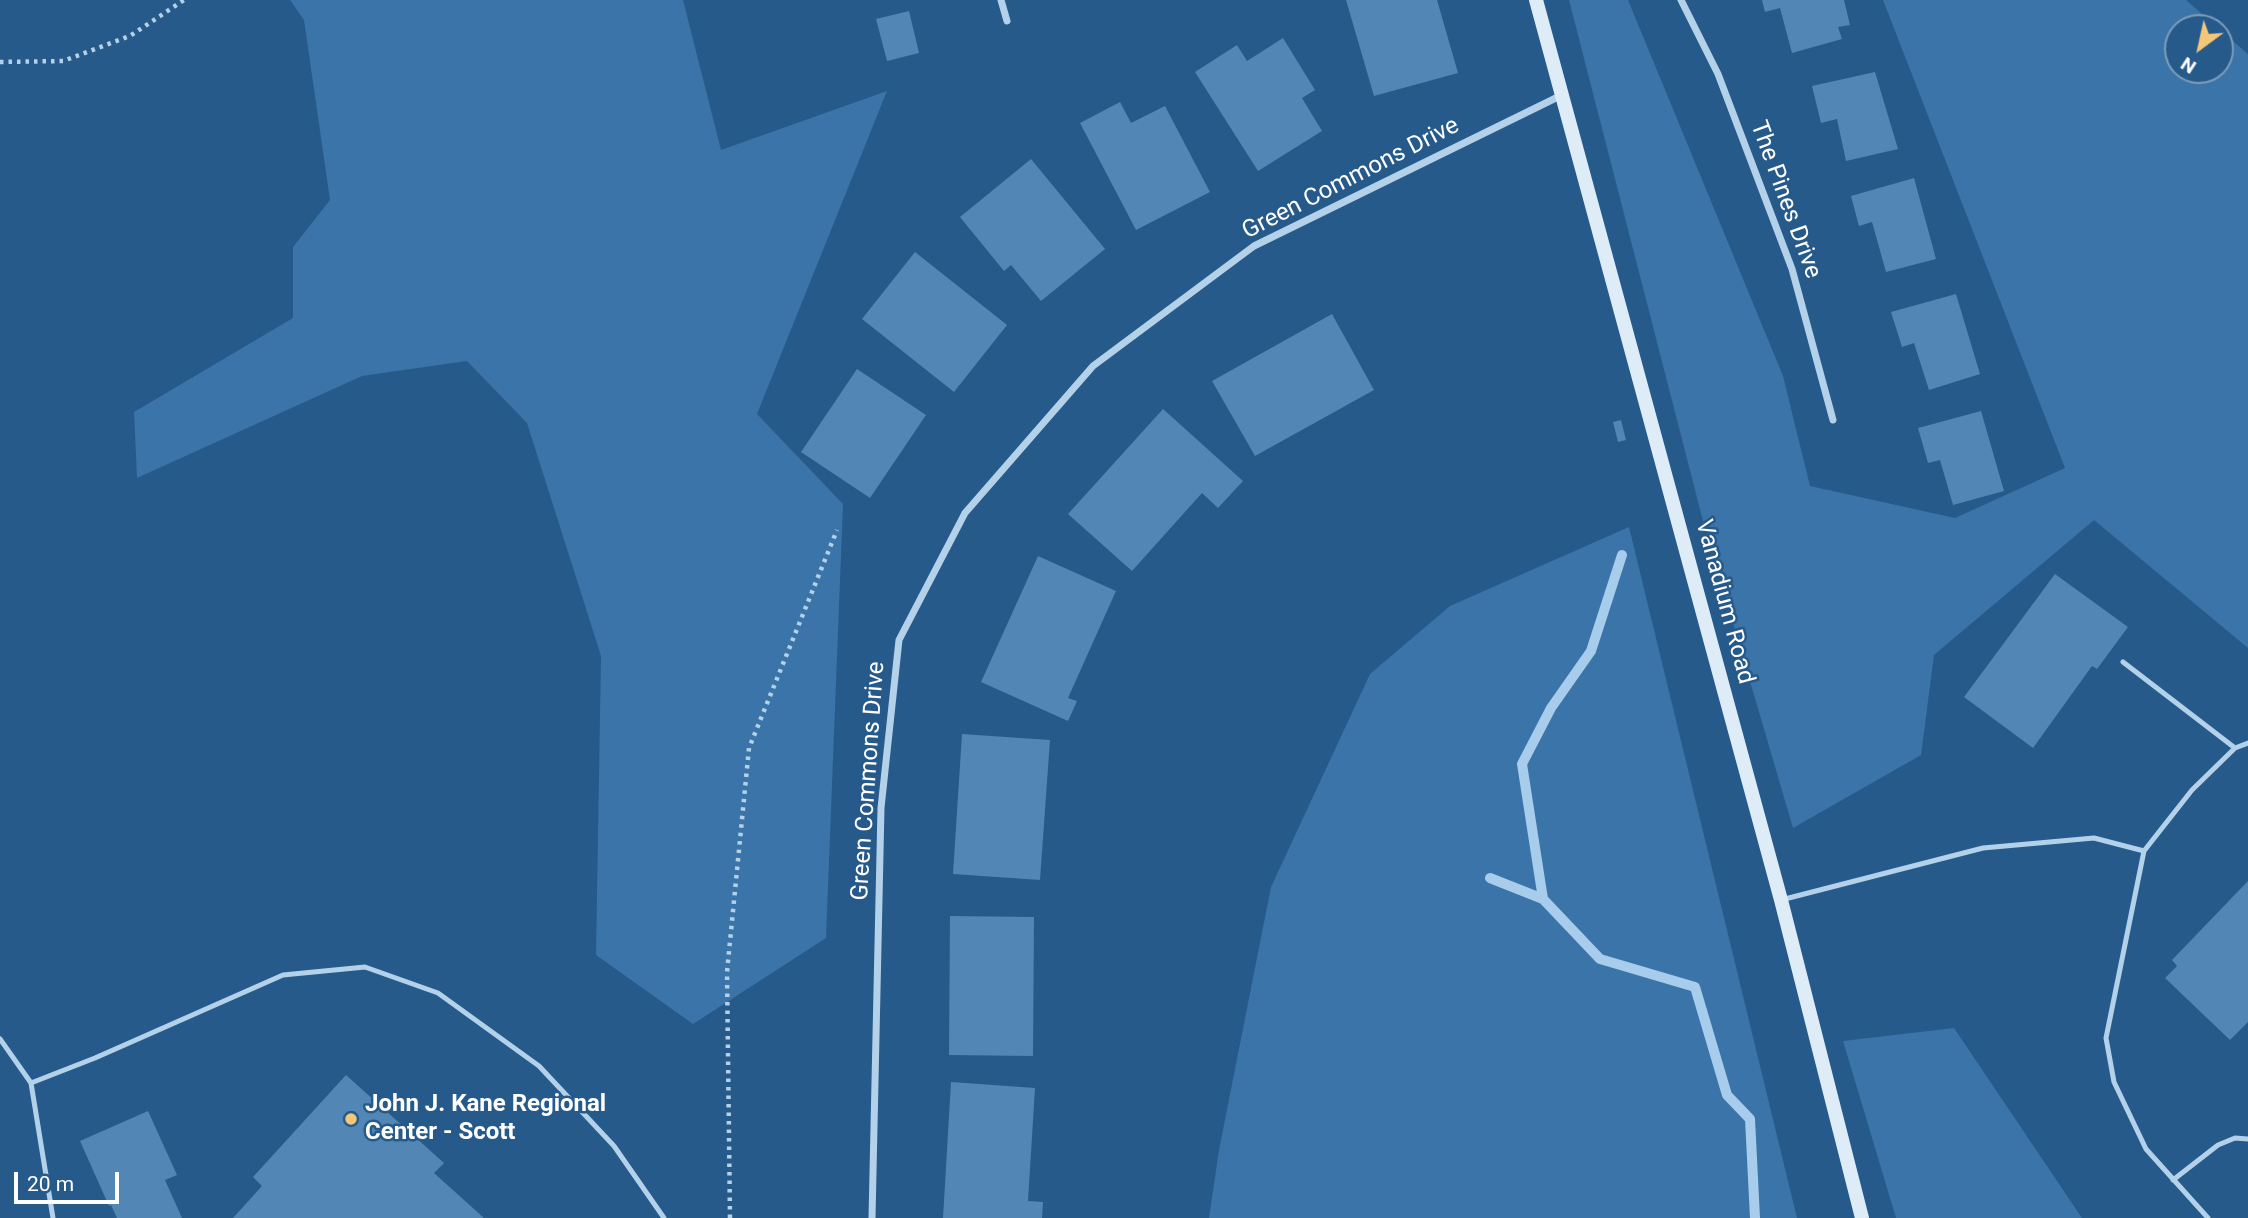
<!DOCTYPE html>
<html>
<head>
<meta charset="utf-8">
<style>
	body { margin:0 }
	#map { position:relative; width:2248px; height:1218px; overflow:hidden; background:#265a8b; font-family:Roboto,sans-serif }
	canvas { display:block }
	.north { position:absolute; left:2164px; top:14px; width:70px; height:70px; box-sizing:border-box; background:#265a8b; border:2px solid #7d9cb9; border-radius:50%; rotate:213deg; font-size:19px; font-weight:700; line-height:28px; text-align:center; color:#fff }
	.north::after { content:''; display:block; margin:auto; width:24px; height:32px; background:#f3c678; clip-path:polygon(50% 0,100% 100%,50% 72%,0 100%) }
	.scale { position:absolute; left:14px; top:1172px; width:105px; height:32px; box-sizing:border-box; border:4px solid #fff; border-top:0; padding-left:9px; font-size:21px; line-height:24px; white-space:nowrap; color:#fff; -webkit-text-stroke:5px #265a8b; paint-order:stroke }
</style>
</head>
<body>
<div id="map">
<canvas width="2248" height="1218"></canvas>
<div class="north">N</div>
<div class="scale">20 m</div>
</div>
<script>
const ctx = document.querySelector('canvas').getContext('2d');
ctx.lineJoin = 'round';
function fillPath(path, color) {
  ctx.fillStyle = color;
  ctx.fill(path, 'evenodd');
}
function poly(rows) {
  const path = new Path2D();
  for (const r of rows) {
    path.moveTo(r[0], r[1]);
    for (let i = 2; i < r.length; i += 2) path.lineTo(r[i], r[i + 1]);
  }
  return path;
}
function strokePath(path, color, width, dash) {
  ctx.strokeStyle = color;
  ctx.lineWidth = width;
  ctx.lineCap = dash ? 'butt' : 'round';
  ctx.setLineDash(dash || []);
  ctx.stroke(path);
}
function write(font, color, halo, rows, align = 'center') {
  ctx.font = font + ' Roboto,sans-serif';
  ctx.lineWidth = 5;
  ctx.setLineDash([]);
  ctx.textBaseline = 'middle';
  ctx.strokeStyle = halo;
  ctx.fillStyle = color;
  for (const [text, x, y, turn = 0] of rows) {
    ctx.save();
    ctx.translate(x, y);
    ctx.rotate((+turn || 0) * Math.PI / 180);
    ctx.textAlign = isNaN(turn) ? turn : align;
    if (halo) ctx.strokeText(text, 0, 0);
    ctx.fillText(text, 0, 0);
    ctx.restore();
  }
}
const green = poly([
	[290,0,683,0,721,150,887,91,757,414,843,504,826,938,693,1024,596,955,601,656,527,423,467,361,362,376,137,478,134,412,293,318,293,247,330,200,304,20],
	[1569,0,1628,0,1783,376,1810,486,1955,518,2065,468,1883,0,2186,0,2218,28,2178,28,2178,70,2220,70,2220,30,2248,54,2248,648,2094,520,1934,655,1921,755,1793,828,1703,521],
	[1629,527,1797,1218,1209,1218,1219,1150,1271,887,1370,674,1450,606],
	[1954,1028,2082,1218,1896,1218,1843,1041]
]);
const stream = poly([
	[1490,878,1543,899,1600,959,1695,987,1727,1095,1750,1119,1755,1218],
	[1543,899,1522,764,1551,708,1591,651,1622,555]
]);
const building = poly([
	[1346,0,1437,0,1458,73,1374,96],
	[1762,0,1844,0,1850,25,1838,27,1842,39,1792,53,1780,8,1765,12],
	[909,11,919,53,887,61,876,19],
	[1283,38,1315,90,1302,98,1322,131,1258,171,1195,72,1237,45,1247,61],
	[1875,72,1898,149,1846,161,1837,119,1821,123,1812,86],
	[1120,102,1131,123,1165,106,1210,192,1136,230,1080,123],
	[1031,159,1105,249,1041,301,1011,265,1004,271,960,217],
	[1914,178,1936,259,1886,272,1872,222,1859,226,1851,196],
	[915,252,1007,325,954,392,862,319],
	[1956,294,1980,374,1929,390,1914,343,1902,347,1891,312],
	[1332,314,1374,390,1255,456,1212,381],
	[857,369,926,415,870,498,801,452],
	[1163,409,1243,481,1218,508,1202,493,1132,571,1068,514],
	[1981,411,2004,491,1953,505,1940,460,1928,463,1918,428],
	[1621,420,1626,440,1618,442,1613,422],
	[1038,556,1116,591,1068,698,1077,701,1068,721,981,682],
	[2055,574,2128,627,2097,669,2092,666,2033,748,1964,697],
	[962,734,1050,740,1040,880,953,874],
	[2248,881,2248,1022,2230,1040,2165,978,2177,966,2172,960],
	[950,916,1034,917,1033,1056,949,1055],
	[346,1075,444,1163,434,1173,484,1218,233,1218,262,1186,253,1177],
	[951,1082,1035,1088,1028,1201,1043,1202,1042,1218,943,1218],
	[148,1111,177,1175,165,1180,182,1218,117,1218,111,1205,109,1206,80,1141]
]);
const path = poly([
	[0,62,63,61,130,36,184,0],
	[730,1218,727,972,749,748,837,530]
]);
const lane = poly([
	[2123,662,2235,748],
	[1781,900,1983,848,2094,838,2144,851],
	[0,1039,31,1083,95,1058,283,975,365,967,438,993,539,1066,614,1146,664,1218],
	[31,1083,53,1218],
	[2173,1180,2218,1145,2235,1138,2248,1139],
	[2208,1218,2146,1149,2114,1082,2106,1038,2144,851,2192,790,2235,748,2248,743]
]);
const street = poly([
	[1001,0,1007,21],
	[1681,0,1718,74,1792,269,1833,420],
	[872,1218,881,808,899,640,965,513,1093,366,1254,246,1562,95]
]);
const secondary = poly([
	[1536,0,1781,900,1862,1218]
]);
const markers = [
	[351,1119,7,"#f3c678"]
];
const streetNames = [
	["Green Commons Drive",1351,179,-27],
	["The Pines Drive",1785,200,70],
	["Vanadium Road",1724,602,75],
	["Green Commons Drive",869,781,-86]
];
const poiNames = [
	["John J. Kane Regional",365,1105],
	["Center - Scott",365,1133]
];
fillPath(green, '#3a74a8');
strokePath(stream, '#a8cceb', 10);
fillPath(building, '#5286b4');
strokePath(path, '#b4d1ea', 4.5, [3.5, 5]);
strokePath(lane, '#b4d1ea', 5);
strokePath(street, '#b4d1ea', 7);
strokePath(secondary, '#deecf8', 14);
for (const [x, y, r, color] of markers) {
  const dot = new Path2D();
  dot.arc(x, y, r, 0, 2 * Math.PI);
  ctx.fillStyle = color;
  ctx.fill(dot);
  strokePath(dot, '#265a8b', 2.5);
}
write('24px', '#fff', '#265a8b', streetNames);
write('bold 24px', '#fff', '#265a8b', poiNames, 'left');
</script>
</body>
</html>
